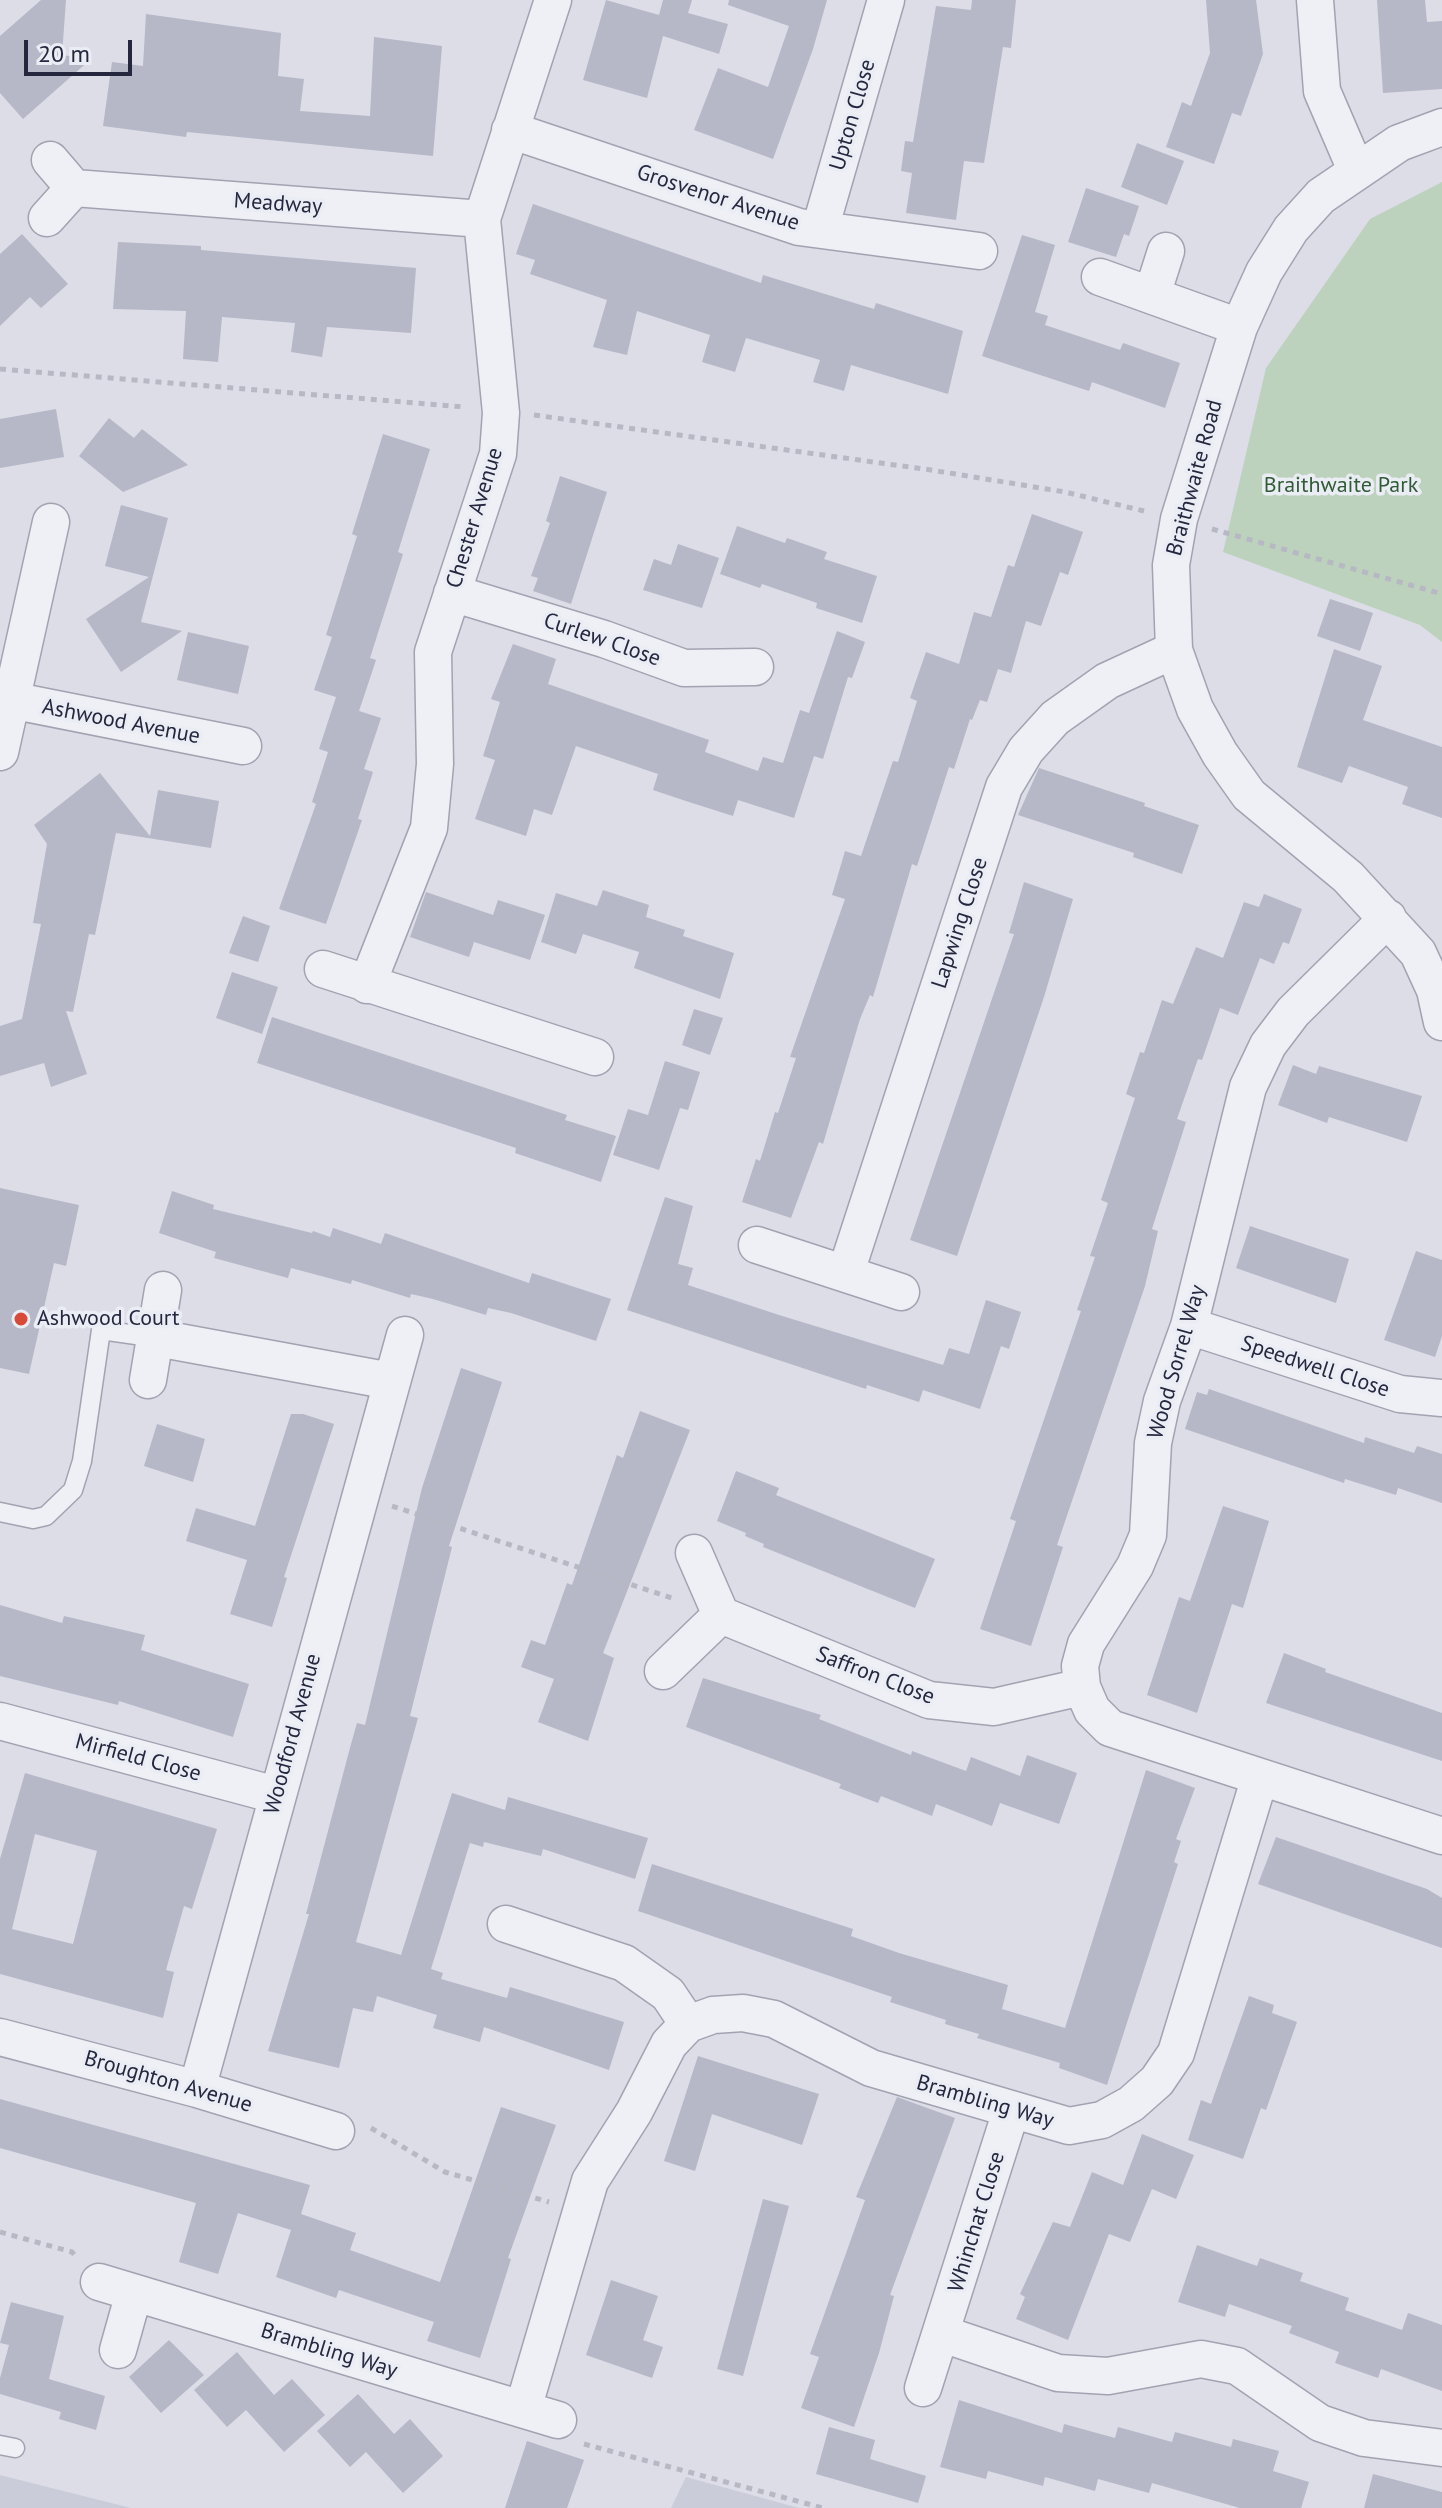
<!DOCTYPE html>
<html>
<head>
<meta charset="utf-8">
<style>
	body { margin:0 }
	#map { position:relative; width:1442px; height:2508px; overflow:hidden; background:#dcdde7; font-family:"PT Sans",sans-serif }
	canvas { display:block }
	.scale { position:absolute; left:24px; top:40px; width:108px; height:36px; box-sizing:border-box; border:4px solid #25273f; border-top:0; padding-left:10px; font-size:24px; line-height:28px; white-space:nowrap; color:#25273f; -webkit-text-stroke:6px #ebedf5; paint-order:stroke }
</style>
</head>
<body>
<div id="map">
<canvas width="1442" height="2508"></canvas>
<div class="scale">20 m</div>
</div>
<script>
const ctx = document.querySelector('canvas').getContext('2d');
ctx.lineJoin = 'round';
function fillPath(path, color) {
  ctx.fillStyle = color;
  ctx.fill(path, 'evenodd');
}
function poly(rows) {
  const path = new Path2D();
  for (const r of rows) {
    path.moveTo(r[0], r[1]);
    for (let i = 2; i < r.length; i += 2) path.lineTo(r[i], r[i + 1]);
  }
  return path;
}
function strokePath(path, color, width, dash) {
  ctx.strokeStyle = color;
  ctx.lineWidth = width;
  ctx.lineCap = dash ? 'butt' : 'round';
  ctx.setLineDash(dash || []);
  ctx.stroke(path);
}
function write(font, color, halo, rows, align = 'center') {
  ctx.font = font + ' "PT Sans",sans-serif';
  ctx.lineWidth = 7;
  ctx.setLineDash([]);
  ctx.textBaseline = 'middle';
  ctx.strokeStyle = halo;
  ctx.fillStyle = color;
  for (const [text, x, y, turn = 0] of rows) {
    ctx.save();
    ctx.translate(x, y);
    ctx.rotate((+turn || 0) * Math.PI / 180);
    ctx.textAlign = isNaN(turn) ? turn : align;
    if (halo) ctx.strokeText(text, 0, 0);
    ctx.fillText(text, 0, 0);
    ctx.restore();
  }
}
const built = poly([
	[0,2475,131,2508,0,2508],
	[686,2477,799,2508,671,2508]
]);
const green = poly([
	[1442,182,1442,642,1420,625,1223,552,1266,368,1370,219]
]);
const building = poly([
	[41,0,66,0,62,55,91,59,23,119,0,93,0,36],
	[606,0,659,15,663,0,692,0,688,13,728,24,719,54,663,36,647,98,583,80],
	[729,0,827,0,813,49,773,159,694,130,718,68,768,87,789,26,728,5],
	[972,0,1016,0,1011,48,1003,47,984,163,964,161,956,220,906,213,912,173,901,171,905,141,913,142,936,6,971,10],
	[1206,0,1256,0,1263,54,1241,116,1232,113,1214,164,1166,147,1182,102,1191,106,1210,53],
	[1377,0,1425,0,1427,22,1442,21,1442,89,1383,93],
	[146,14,281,33,278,76,304,79,300,111,370,116,374,37,442,46,433,156,187,132,186,137,103,126,112,62,143,66],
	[1137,143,1184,161,1167,205,1121,187],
	[1086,188,1139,206,1129,236,1124,234,1116,257,1068,242],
	[533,204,761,283,763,275,874,309,876,303,963,331,948,394,851,365,844,391,813,382,820,360,746,338,735,372,702,362,710,335,637,311,627,355,593,347,607,300,530,274,535,260,516,254],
	[22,234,68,284,41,308,30,297,0,326,0,254],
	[1022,235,1055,245,1035,312,1048,316,1045,325,1120,350,1123,343,1180,363,1165,408,1092,382,1089,391,982,356],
	[118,242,201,246,201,250,416,268,411,333,327,327,322,357,291,352,295,323,222,317,218,362,183,359,186,311,113,309],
	[56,409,64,457,0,468,0,419],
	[109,418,134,438,142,429,188,465,123,492,79,456],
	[383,434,430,449,398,552,403,554,370,658,376,660,359,711,381,718,364,769,373,772,358,819,362,820,326,924,279,909,316,804,312,802,328,752,319,749,336,697,314,690,332,637,326,635,357,536,352,534],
	[560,476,607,492,571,604,533,591,538,578,531,576,550,523,546,521],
	[121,505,168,518,141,622,182,631,121,672,86,619,149,577,105,566],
	[1032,514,1083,532,1068,575,1060,572,1041,626,1026,621,1011,673,998,669,987,702,980,700,972,720,970,719,954,769,949,767,917,866,912,864,873,997,870,995,860,1019,823,1144,819,1142,791,1218,742,1202,756,1159,760,1161,775,1112,778,1113,796,1058,790,1057,845,899,832,895,845,851,861,856,893,761,898,762,917,701,910,698,926,652,959,664,974,612,991,617,1008,565,1014,567],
	[737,526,785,543,787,538,827,552,824,559,877,576,862,623,816,608,817,603,762,584,760,588,720,574],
	[678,544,719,558,702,608,643,590,654,559,671,565],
	[1330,599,1373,613,1360,651,1317,636],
	[837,631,865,642,852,678,848,677,823,759,814,756,794,818,738,800,733,816,689,802,653,790,658,774,576,746,552,815,534,809,526,836,475,819,495,760,483,756,500,702,491,699,513,644,556,659,548,684,709,740,705,752,758,771,763,757,783,763,800,710,809,713],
	[188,632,249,646,238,694,177,680],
	[1334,649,1382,666,1363,720,1442,747,1442,818,1402,804,1408,787,1349,766,1342,783,1297,767],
	[1039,768,1145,803,1144,806,1199,825,1182,874,1133,857,1134,853,1018,815],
	[100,773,150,836,158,790,219,801,211,848,116,833,95,935,89,934,73,1012,66,1011,87,1074,51,1087,44,1063,0,1076,0,1026,22,1019,41,924,33,923,47,844,34,825],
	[1024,882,1073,899,1044,997,957,1256,910,1240,1014,934,1009,933],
	[603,890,649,905,646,917,685,930,683,936,734,953,720,999,634,968,639,952,583,934,576,954,541,942,556,893,597,906],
	[426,892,493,915,498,900,545,915,530,960,474,942,469,957,410,937],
	[1264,894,1302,909,1289,944,1283,942,1274,964,1260,958,1238,1015,1220,1008,1202,1060,1198,1059,1177,1119,1186,1122,1152,1229,1158,1231,1145,1286,1057,1545,1063,1547,1031,1646,980,1629,1016,1521,1010,1519,1081,1311,1077,1310,1095,1257,1090,1256,1108,1203,1101,1200,1135,1098,1126,1094,1140,1052,1144,1053,1162,1000,1173,1004,1196,947,1223,958,1244,902,1259,907],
	[243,916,270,926,258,962,229,953],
	[232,972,278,987,262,1034,216,1018],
	[694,1009,723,1018,710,1055,682,1045],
	[272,1017,567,1115,565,1120,616,1136,601,1182,515,1153,516,1148,257,1063],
	[665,1061,700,1072,688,1110,680,1108,659,1170,613,1155,628,1109,648,1115],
	[1293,1065,1316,1074,1319,1066,1422,1096,1407,1142,1329,1117,1327,1123,1278,1105],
	[0,1188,79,1205,66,1266,54,1263,29,1374,0,1368],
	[172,1191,214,1205,213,1209,312,1233,313,1231,330,1237,333,1228,381,1244,385,1233,529,1283,532,1273,611,1299,596,1341,511,1313,488,1308,486,1315,433,1299,411,1294,410,1298,352,1280,351,1284,291,1268,288,1278,214,1258,216,1252,159,1233],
	[665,1197,693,1206,678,1264,693,1268,688,1285,779,1315,943,1365,949,1348,969,1354,986,1300,1021,1312,1009,1349,1001,1346,980,1409,923,1390,919,1402,867,1385,866,1389,627,1310],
	[1250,1226,1349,1259,1336,1303,1236,1268],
	[1416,1251,1442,1260,1442,1336,1435,1357,1384,1340],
	[461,1368,502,1382,449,1546,452,1547,410,1716,418,1718,356,1942,401,1955,452,1793,505,1810,508,1797,648,1838,635,1879,543,1849,541,1856,484,1842,483,1847,470,1843,431,1969,443,1973,441,1979,507,1998,510,1987,624,2022,609,2070,484,2027,480,2042,433,2028,437,2015,377,1996,373,2012,353,2008,339,2068,268,2051,309,1914,306,1914,351,1744,357,1723,365,1725,422,1488],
	[1209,1389,1364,1443,1365,1437,1414,1453,1417,1446,1442,1454,1442,1503,1398,1488,1396,1495,1345,1479,1344,1483,1185,1429,1197,1392,1207,1395],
	[640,1411,690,1430,603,1653,614,1658,588,1741,538,1722,554,1679,521,1667,531,1640,545,1645,567,1583,572,1585,617,1455,623,1458],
	[291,1414,303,1414,334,1424,284,1577,287,1578,272,1627,230,1614,247,1560,186,1541,196,1508,255,1526],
	[157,1424,205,1439,193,1482,144,1466],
	[736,1471,779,1488,776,1495,935,1559,915,1608,763,1547,764,1544,745,1536,746,1533,717,1521],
	[1223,1506,1269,1521,1243,1608,1232,1604,1197,1713,1147,1695,1179,1597,1190,1601],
	[0,1605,62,1623,64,1616,145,1635,141,1650,249,1684,233,1737,119,1701,118,1705,0,1676],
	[1284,1653,1326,1669,1325,1672,1442,1713,1442,1761,1266,1703],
	[703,1678,821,1715,819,1719,911,1755,912,1751,966,1771,971,1757,1020,1776,1027,1755,1077,1773,1059,1824,1000,1803,992,1826,936,1804,932,1816,881,1796,878,1803,839,1788,841,1784,686,1727],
	[1146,1770,1195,1788,1176,1839,1181,1841,1174,1862,1178,1864,1107,2085,1059,2068,1060,2063,977,2038,979,2034,945,2024,946,2020,890,2002,892,1997,638,1911,652,1864,853,1929,851,1936,899,1953,1008,1985,1002,2009,1065,2028],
	[25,1773,217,1829,192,1909,184,1906,166,1970,174,1972,163,2018,0,1974,0,1859],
	[35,1834,97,1851,73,1944,12,1929],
	[1276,1837,1427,1889,1442,1898,1442,1948,1258,1884],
	[1249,1996,1274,2005,1272,2013,1297,2022,1266,2110,1261,2108,1243,2159,1188,2140,1201,2100,1211,2104],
	[698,2056,819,2094,802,2145,712,2114,695,2171,664,2161],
	[897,2097,955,2118,890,2295,894,2296,879,2353,854,2427,801,2408,819,2357,810,2354,865,2200,856,2197],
	[0,2099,310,2185,301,2214,356,2233,350,2250,440,2282,501,2107,556,2125,508,2258,511,2259,480,2358,427,2341,434,2322,339,2290,336,2298,276,2277,291,2230,238,2213,218,2274,179,2262,196,2203,0,2148],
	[1142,2134,1194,2155,1176,2199,1152,2189,1130,2242,1109,2234,1068,2340,1016,2319,1025,2297,1020,2294,1053,2222,1070,2227,1092,2172,1123,2185],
	[763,2199,789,2206,743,2376,717,2369],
	[1197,2245,1257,2266,1260,2258,1303,2273,1300,2281,1349,2298,1345,2310,1402,2330,1408,2313,1442,2325,1442,2391,1381,2369,1378,2378,1335,2363,1339,2352,1289,2333,1292,2326,1229,2304,1225,2317,1178,2302],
	[611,2280,658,2296,643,2340,663,2347,652,2378,586,2355],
	[11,2302,64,2316,49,2379,105,2396,96,2430,59,2419,61,2412,0,2394,0,2378,9,2345,0,2343],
	[169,2340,204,2375,161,2413,129,2377],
	[237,2352,274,2395,292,2379,325,2415,284,2452,246,2410,227,2427,194,2390],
	[358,2394,394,2434,410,2419,443,2456,403,2493,366,2452,350,2467,317,2431],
	[959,2400,1062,2433,1064,2424,1115,2438,1118,2427,1172,2442,1175,2432,1231,2447,1233,2439,1279,2451,1273,2471,1309,2482,1301,2508,1240,2508,1152,2483,1149,2493,1098,2479,1095,2491,1045,2477,1043,2486,988,2471,986,2479,940,2467],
	[829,2427,875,2440,870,2459,926,2476,918,2503,816,2474],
	[527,2441,584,2460,567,2508,505,2508],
	[1373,2474,1442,2492,1442,2508,1364,2508]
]);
const path = poly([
	[0,369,465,407],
	[534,415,931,470,1065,492,1144,511],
	[1212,529,1442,594],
	[392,1506,675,1599],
	[371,2128,445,2172,549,2202],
	[0,2232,72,2252,77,2258],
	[584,2444,823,2508]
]);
const lane = poly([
	[0,1512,33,1519,46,1516,73,1490,82,1461,101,1330,157,1338],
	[0,2445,15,2448]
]);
const street = poly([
	[1315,0,1322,91,1356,170],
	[1442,127,1399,143,1321,196,1291,229,1264,272,1239,327,1179,519,1171,565,1174,650,1195,709,1220,754,1249,795,1348,877,1418,953,1435,990,1442,1022],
	[510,130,799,227,979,251],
	[50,160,74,188],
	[74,188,482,219],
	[47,218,74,188],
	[820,229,886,0],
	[1100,277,1239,327],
	[1152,295,1166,251],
	[452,593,604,639,684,668,755,667],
	[0,698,243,746],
	[0,752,51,522],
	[1388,918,1293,1012,1268,1045,1248,1087,1189,1326,1162,1401,1153,1443,1148,1535,1135,1566,1086,1644,1080,1666,1082,1687,1092,1710,1110,1728,1442,1836],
	[323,969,595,1057],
	[367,985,429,828,435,764,433,652,498,454,501,413,482,219,553,0],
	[757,1245,901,1292],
	[846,1272,1004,787,1026,750,1055,718,1107,681,1174,650],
	[1189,1326,1400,1394,1442,1398],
	[157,1338,391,1381],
	[148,1380,163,1290],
	[721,1615,929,1700,994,1707,1082,1687],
	[663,1671,721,1615,694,1553],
	[0,1721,276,1795],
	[506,1924,624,1963,668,1994,688,2024,713,2015,743,2013,774,2019,871,2068,1069,2126,1102,2120,1131,2104,1157,2081,1176,2053,1259,1780],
	[0,2037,197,2089,336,2131],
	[197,2089,405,1335],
	[99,2282,558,2420],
	[943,2334,1058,2373,1108,2376,1201,2359,1237,2366,1320,2423,1364,2438,1442,2448],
	[118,2350,134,2293],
	[923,2388,1011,2111],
	[523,2409,590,2181,634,2112,669,2044,688,2024]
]);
const markers = [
	[21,1319,8,"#d74a37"]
];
const streetNames = [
	["Upton Close",853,115,-74],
	["Grosvenor Avenue",718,198,18],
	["Meadway",278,204,4],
	["Braithwaite Road",1195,478,-75],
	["Chester Avenue",475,518,-73],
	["Curlew Close",602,640,19],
	["Ashwood Avenue",121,722,11],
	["Lapwing Close",960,923,-72],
	["Wood Sorrel Way",1177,1362,-74],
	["Speedwell Close",1315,1367,18],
	["Saffron Close",875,1676,21],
	["Woodford Avenue",293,1734,-75],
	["Mirfield Close",138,1758,15],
	["Broughton Avenue",168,2082,16],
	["Brambling Way",985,2102,16],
	["Whinchat Close",977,2222,-73],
	["Brambling Way",329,2351,17]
];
const parkNames = [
	["Braithwaite Park",1341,486]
];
const poiNames = [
	["Ashwood Court",37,1319]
];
fillPath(built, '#caccda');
fillPath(green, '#bdd2bd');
fillPath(building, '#b6b8c8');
strokePath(lane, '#a1a3b1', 21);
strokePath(street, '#a1a3b1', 39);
strokePath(path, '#b6b8c3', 5, [6, 6]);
strokePath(lane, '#eff0f6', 18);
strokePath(street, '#eff0f6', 36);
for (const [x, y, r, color] of markers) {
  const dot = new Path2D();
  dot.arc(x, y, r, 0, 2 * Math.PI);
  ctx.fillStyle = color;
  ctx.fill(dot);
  strokePath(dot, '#ebedf5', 3);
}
write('22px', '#25273f', '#ebedf5', streetNames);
write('22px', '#315b35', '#ebedf5', parkNames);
write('22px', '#25273f', '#ebedf5', poiNames, 'left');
</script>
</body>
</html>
